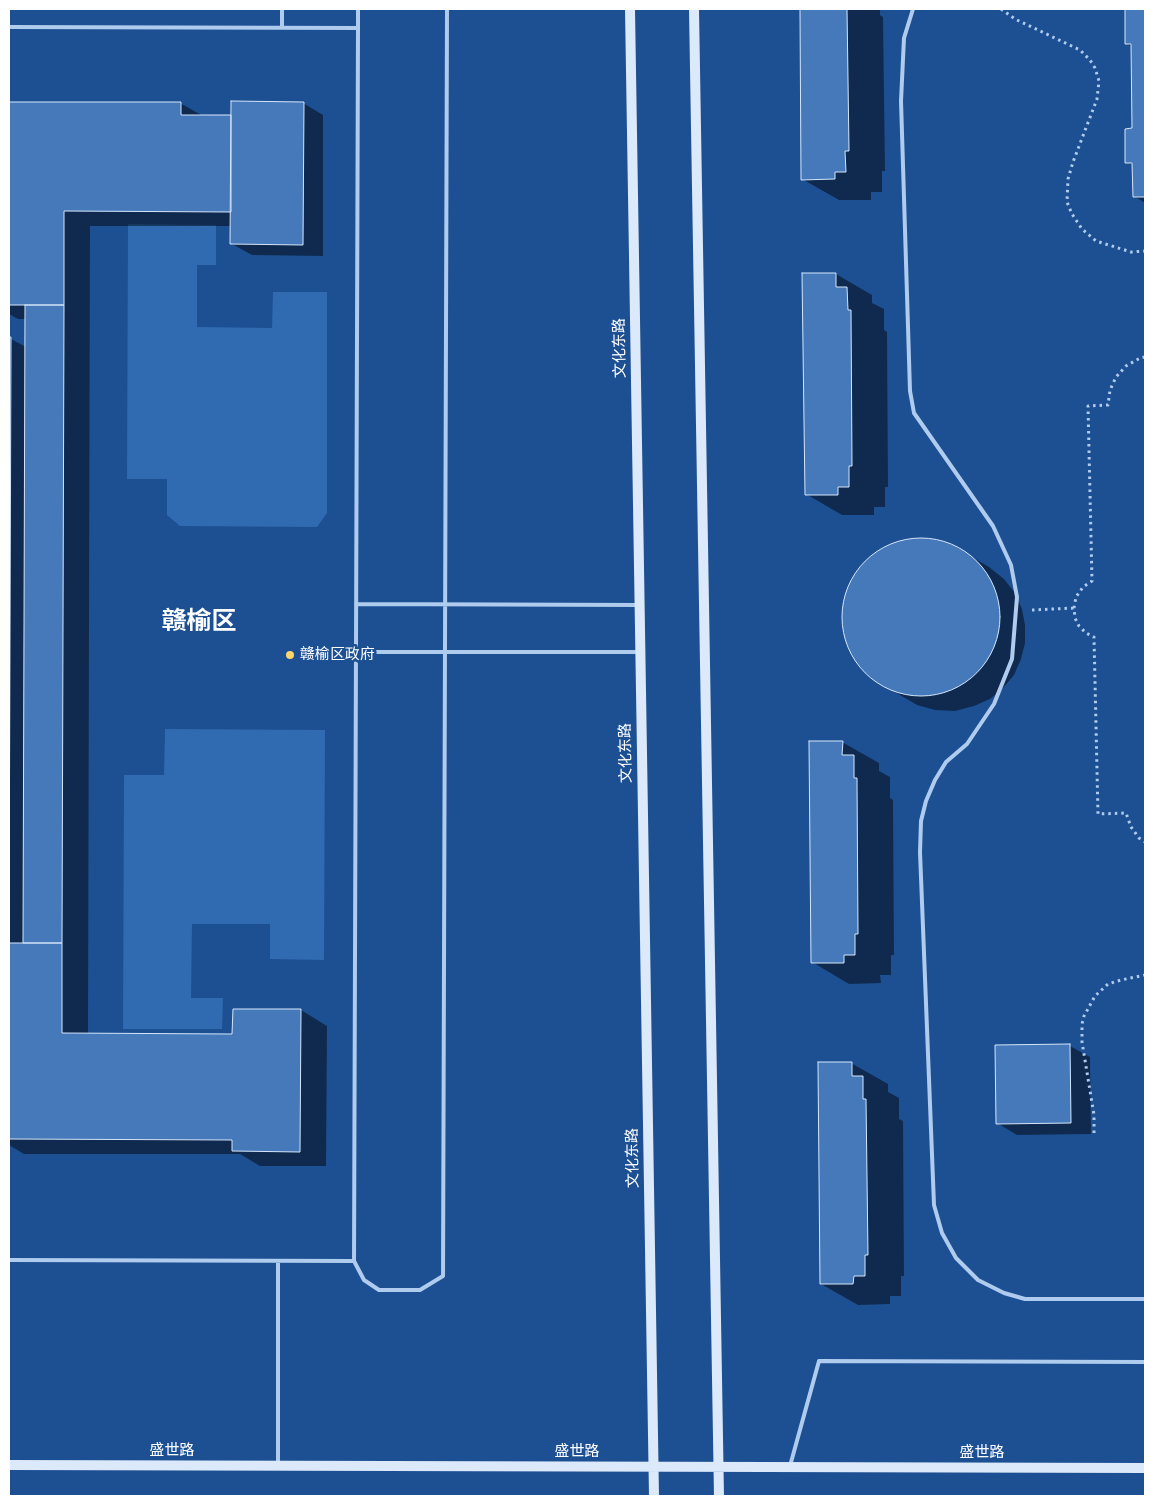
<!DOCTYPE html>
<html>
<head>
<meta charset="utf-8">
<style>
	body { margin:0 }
	#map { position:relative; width:1154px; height:1505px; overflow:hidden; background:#1d5093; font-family:"PT Sans Narrow",sans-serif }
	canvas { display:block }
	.frame { position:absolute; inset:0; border:10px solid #fff; pointer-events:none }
</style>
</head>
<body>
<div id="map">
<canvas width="1154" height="1505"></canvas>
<div class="frame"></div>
</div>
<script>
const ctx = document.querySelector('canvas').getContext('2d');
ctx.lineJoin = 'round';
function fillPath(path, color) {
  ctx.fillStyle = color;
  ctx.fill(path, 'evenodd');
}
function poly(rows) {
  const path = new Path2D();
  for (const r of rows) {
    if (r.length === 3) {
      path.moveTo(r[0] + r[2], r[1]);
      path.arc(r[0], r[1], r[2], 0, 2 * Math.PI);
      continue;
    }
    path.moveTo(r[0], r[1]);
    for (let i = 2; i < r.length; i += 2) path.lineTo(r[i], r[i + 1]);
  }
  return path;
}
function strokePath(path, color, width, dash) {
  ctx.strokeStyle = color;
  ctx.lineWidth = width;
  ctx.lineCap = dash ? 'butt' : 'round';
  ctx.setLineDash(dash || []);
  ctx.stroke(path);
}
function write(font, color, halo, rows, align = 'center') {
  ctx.font = font + ' "PT Sans Narrow","Noto Sans SC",sans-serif';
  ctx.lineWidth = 5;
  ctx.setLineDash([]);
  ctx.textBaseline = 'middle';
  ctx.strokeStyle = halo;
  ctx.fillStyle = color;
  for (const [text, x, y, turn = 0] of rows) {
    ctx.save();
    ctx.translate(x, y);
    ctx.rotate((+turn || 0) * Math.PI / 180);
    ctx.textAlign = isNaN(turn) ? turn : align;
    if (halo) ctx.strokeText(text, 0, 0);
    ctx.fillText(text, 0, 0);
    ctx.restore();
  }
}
const green = poly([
	[128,224,216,225,216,265,197,265,197,327,272,328,273,292,327,292,327,513,317,527,180,526,167,515,167,479,127,479],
	[165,729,325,730,324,960,270,959,270,924,192,924,191,998,223,998,222,1029,123,1029,124,775,164,775]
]);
const shadow = poly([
	[801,9,880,9,880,15,883,17,885,171,882,171,882,192,871,192,871,200,839,200,802,179],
	[1126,9,1145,9,1145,203,1134,196,1134,166,1127,162,1133,130,1132,47,1126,43],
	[9,103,180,103,203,116,231,116,303,103,323,115,323,256,252,255,232,244,232,226,90,226,88,1035,234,1035,301,1010,327,1026,326,1166,260,1166,240,1154,24,1154,9,1145,9,338,26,347,26,319,18,319,9,314],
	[836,274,872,295,872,303,884,309,884,330,887,332,888,487,885,487,885,507,874,507,874,515,842,515,806,494],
	[925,539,944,543,962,551,989,567,1004,579,1015,593,1022,609,1025,625,1025,643,1021,659,1014,675,1003,688,990,699,974,706,955,711,935,710,917,705,873,679,859,665,849,648,843,629,843,609,847,590,857,572,870,558,887,547,905,541],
	[842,742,879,763,879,771,890,777,890,798,893,800,894,955,891,955,891,975,880,975,881,983,849,984,812,962],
	[1070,1046,1090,1057,1091,1134,1017,1135,997,1123],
	[851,1063,888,1084,888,1092,899,1098,899,1119,903,1121,904,1276,901,1276,901,1296,890,1296,890,1304,858,1305,821,1284]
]);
const building = poly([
	[800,9,847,9,849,151,845,151,846,172,835,172,835,179,801,180,800,9],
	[1125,9,1145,9,1145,197,1133,197,1132,163,1125,163,1125,129,1132,128,1131,44,1125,44,1125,9],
	[231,101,304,102,303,245,230,244,231,101],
	[9,102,181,102,181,115,231,115,231,212,64,211,64,305,9,305,9,102],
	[802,273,836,273,836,287,847,287,848,310,851,310,852,466,849,466,849,487,838,487,838,495,805,495,802,273],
	[25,305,64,305,62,943,23,943,25,305],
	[9,337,11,337,9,929,9,337],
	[921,617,79],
	[809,741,843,741,842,755,854,755,854,778,857,778,858,934,855,934,855,955,844,955,844,963,811,963,809,741],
	[9,943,62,943,62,1033,232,1034,233,1009,301,1009,300,1152,232,1151,232,1140,9,1139,9,943],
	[1070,1044,1071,1123,996,1124,995,1045,1070,1044],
	[818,1062,852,1062,852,1076,863,1076,863,1099,866,1099,868,1255,865,1255,865,1276,854,1276,853,1284,820,1284,818,1062]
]);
const path = poly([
	[1001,9,1015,19,1080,50,1090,60,1095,68,1099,81,1097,99,1073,162,1068,179,1067,202,1072,214,1082,229,1096,241,1131,252,1145,251],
	[1145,357,1140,358,1126,366,1116,377,1110,390,1108,405,1088,406,1092,581,1083,587,1076,597,1074,608,1075,618,1079,626,1086,633,1094,637,1098,814,1126,813,1131,827,1139,838,1145,842],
	[1032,610,1074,608],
	[1094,1133,1094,1115,1082,1042,1082,1024,1084,1016,1095,996,1108,984,1121,980,1145,975]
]);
const lane = poly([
	[913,9,904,38,901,101,910,391,914,413,993,526,1011,565,1017,597,1012,659,994,704,967,744,946,762,935,780,926,801,921,821,920,852,934,1205,942,1233,956,1258,978,1280,1004,1293,1025,1299,1145,1299],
	[9,27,358,28,354,1261,9,1260],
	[282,28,282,9],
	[358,28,358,9],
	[356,604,639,605],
	[356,652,639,652],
	[354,1261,364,1280,379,1290,420,1290,443,1276,447,9],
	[278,1464,278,1261],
	[790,1466,819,1361,1145,1362]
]);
const secondary = poly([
	[630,9,654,1496],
	[694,9,719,1496],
	[9,1465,1145,1468]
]);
const markers = [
	[290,655,5,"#fed46d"]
];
const streetNames = [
	["文化东路",620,348,-91],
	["文化东路",626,753,-91],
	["文化东路",633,1158,-91],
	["盛世路",172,1451],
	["盛世路",577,1452],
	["盛世路",982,1453]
];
const poiNames = [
	["赣榆区政府",300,655]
];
const townNames = [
	["赣榆区",199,622]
];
fillPath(green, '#306ab1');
fillPath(shadow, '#0007');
fillPath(building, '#4579ba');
strokePath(building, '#d5e6fa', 1);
strokePath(path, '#afcbee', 3, [2.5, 4]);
strokePath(lane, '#afcbee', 4);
strokePath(secondary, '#dce9fa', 10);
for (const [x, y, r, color] of markers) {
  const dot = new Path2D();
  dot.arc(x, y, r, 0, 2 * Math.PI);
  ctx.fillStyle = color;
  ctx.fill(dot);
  strokePath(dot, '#1d5093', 2);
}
write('15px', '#fff', '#1d5093', streetNames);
write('15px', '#fff', '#1d5093', poiNames, 'left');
write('bold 25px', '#fff', '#1d5093', townNames);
</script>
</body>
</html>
